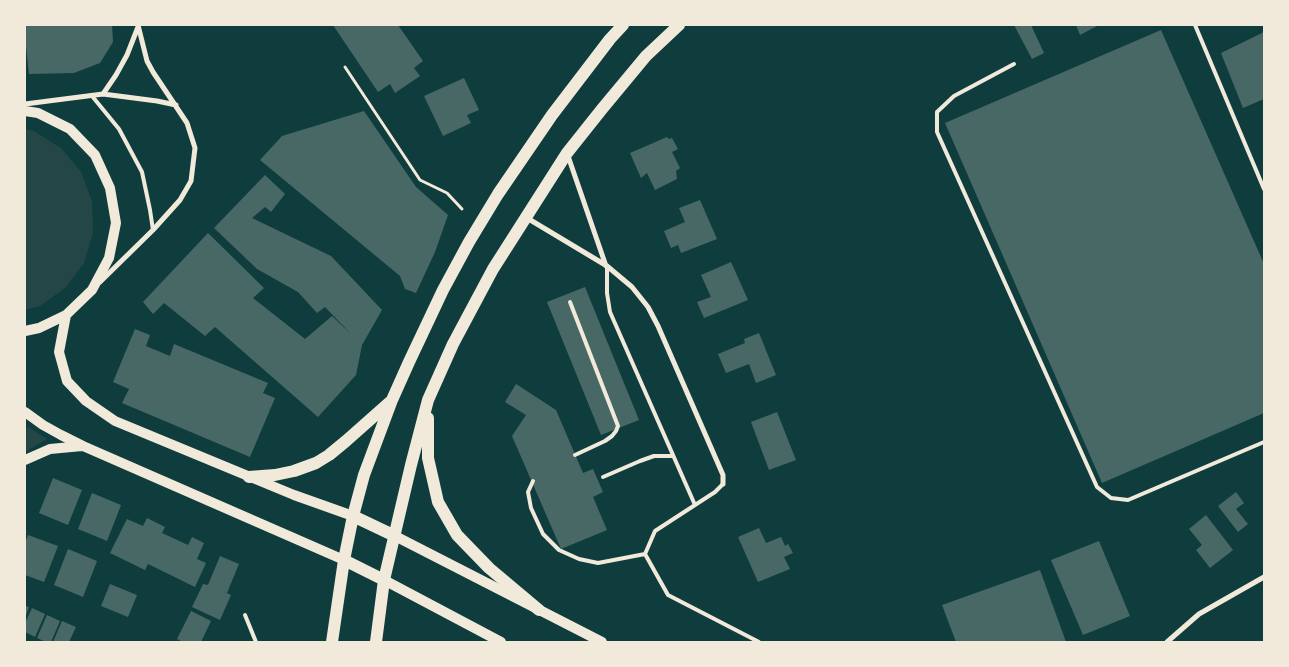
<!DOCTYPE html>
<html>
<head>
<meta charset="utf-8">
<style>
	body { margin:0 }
	#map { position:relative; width:1289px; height:667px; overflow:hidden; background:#0f3d3e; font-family:Barlow,sans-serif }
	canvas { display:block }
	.frame { position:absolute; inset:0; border:26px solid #f1e9da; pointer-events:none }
</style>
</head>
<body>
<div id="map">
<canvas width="1289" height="667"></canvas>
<div class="frame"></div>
</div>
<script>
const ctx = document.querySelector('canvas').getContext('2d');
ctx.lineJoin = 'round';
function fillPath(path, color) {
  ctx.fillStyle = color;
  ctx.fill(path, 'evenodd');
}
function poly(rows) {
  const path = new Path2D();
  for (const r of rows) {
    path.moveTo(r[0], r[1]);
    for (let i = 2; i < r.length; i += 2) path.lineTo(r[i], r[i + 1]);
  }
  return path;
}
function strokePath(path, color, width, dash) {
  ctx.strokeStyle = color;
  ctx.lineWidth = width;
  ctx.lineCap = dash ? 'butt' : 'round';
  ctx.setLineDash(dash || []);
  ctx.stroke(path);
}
const green = poly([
	[25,129,34,131,61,148,81,172,92,201,93,233,84,263,65,288,40,306,25,310],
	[27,426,47,439,25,452,25,445]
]);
const building = poly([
	[25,25,112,25,113,42,100,63,74,73,29,74,25,37],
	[333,25,398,25,423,61,414,68,420,76,395,93,390,84,378,92],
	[1014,25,1031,25,1044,53,1032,59],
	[1076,25,1099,25,1080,35],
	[1161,30,1264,264,1264,413,1102,483,945,123],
	[1264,32,1264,99,1243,108,1221,53],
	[464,78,479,110,467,115,471,123,443,136,424,96],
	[364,111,416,187,448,215,435,252,416,293,405,289,400,276,260,160,282,136],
	[667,137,669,139,672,138,678,149,672,152,680,168,676,171,677,179,655,190,647,173,641,178,630,153],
	[265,175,285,194,271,212,265,207,252,218,331,256,382,310,362,345,356,375,318,417,215,327,205,336,164,303,153,314,143,302,208,233,264,288,253,298,305,339,332,316,351,334,325,307,317,313,298,292,257,269,214,228],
	[700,200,717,239,681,253,678,245,671,248,664,231,685,222,679,208],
	[731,262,748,300,704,318,697,302,711,297,701,275],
	[585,287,639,420,601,435,547,302],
	[135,329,150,335,146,346,170,356,174,344,268,383,263,393,275,398,250,457,122,403,129,389,113,382],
	[759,333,776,375,756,383,749,364,726,373,718,354,745,343,744,339],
	[516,384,556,410,583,473,593,469,603,492,593,497,607,530,561,549,512,436,526,415,505,402],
	[777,412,796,460,769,470,751,422],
	[53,478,82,490,68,525,39,513],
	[1236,492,1244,503,1236,509,1248,524,1238,532,1218,506],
	[92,493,121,505,107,541,78,529],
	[1206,515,1233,550,1210,568,1196,550,1202,545,1189,529],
	[147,518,165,527,162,533,188,545,192,537,204,543,197,559,206,563,195,587,148,564,145,570,110,553,127,519,143,526],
	[759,528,766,543,781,537,785,546,788,544,793,553,784,557,790,569,758,582,738,537],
	[28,535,58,546,44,582,25,575,25,543],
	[1099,541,1130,616,1083,635,1051,560],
	[68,549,97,561,83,597,54,585],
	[220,556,239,564,227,593,222,591,231,595,220,620,192,607,203,584,208,585],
	[1040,570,1066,642,956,642,942,605],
	[110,584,137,595,128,617,101,606],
	[25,606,29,607,25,618],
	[32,608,45,614,35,637,25,632,25,623],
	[191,611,211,621,201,642,183,642,177,639],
	[47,615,60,621,51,642,46,642,37,638],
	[62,621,76,627,69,642,53,642]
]);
const path = poly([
	[345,67,420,180,447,193,462,209]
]);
const service = poly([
	[1195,25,1264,189],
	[1014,64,954,96,937,112,937,132,1097,487,1111,498,1128,500,1264,442],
	[92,96,119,129,142,172,150,210,153,230],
	[607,266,607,293,610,312,695,505,655,531,645,554,668,595,759,642],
	[570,302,618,426,616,431,612,436,605,441,575,455],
	[603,477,640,461,654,456,673,456],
	[533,481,528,492,531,508,543,534,559,550,579,559,598,563,645,554],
	[695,505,715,492,723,484],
	[245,615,256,642]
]);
const minor = poly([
	[103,94,157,101,176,105],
	[25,104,103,94,116,75,127,55,138,27],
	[568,156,606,266],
	[527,218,607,266,632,287,648,307,658,326,723,475,723,484],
	[100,282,153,230,180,200,191,181,195,148,187,123,153,72,147,61,138,25],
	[1167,642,1199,614,1264,577]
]);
const secondary = poly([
	[25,111,38,113,70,129,95,155,110,188,116,223,109,258,92,290,66,315,39,328,25,331],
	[66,315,59,352,67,381,86,401,115,421,294,495,353,516],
	[25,412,43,425,61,435,83,446,344,560],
	[25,460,50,449,82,446],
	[395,536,602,642],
	[384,580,501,642]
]);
const primary = poly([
	[428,418,428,458,438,502,457,535,489,568,539,610],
	[249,477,275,475,294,471,316,463,329,455,346,441,390,402],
	[353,516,395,536],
	[344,560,384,580],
	[332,642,344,560,353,516,364,475,392,400,409,362,443,290,469,242,498,194,552,115,610,39,623,25],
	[376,642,384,580,411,465,428,400,453,344,493,269,567,153,602,109,646,56,679,25]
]);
fillPath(green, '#244646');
fillPath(building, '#486865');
strokePath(path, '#f1e9da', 3);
strokePath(service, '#f1e9da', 4);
strokePath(minor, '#f1e9da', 5);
strokePath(secondary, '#f1e9da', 10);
strokePath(primary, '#f1e9da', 12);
</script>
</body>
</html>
